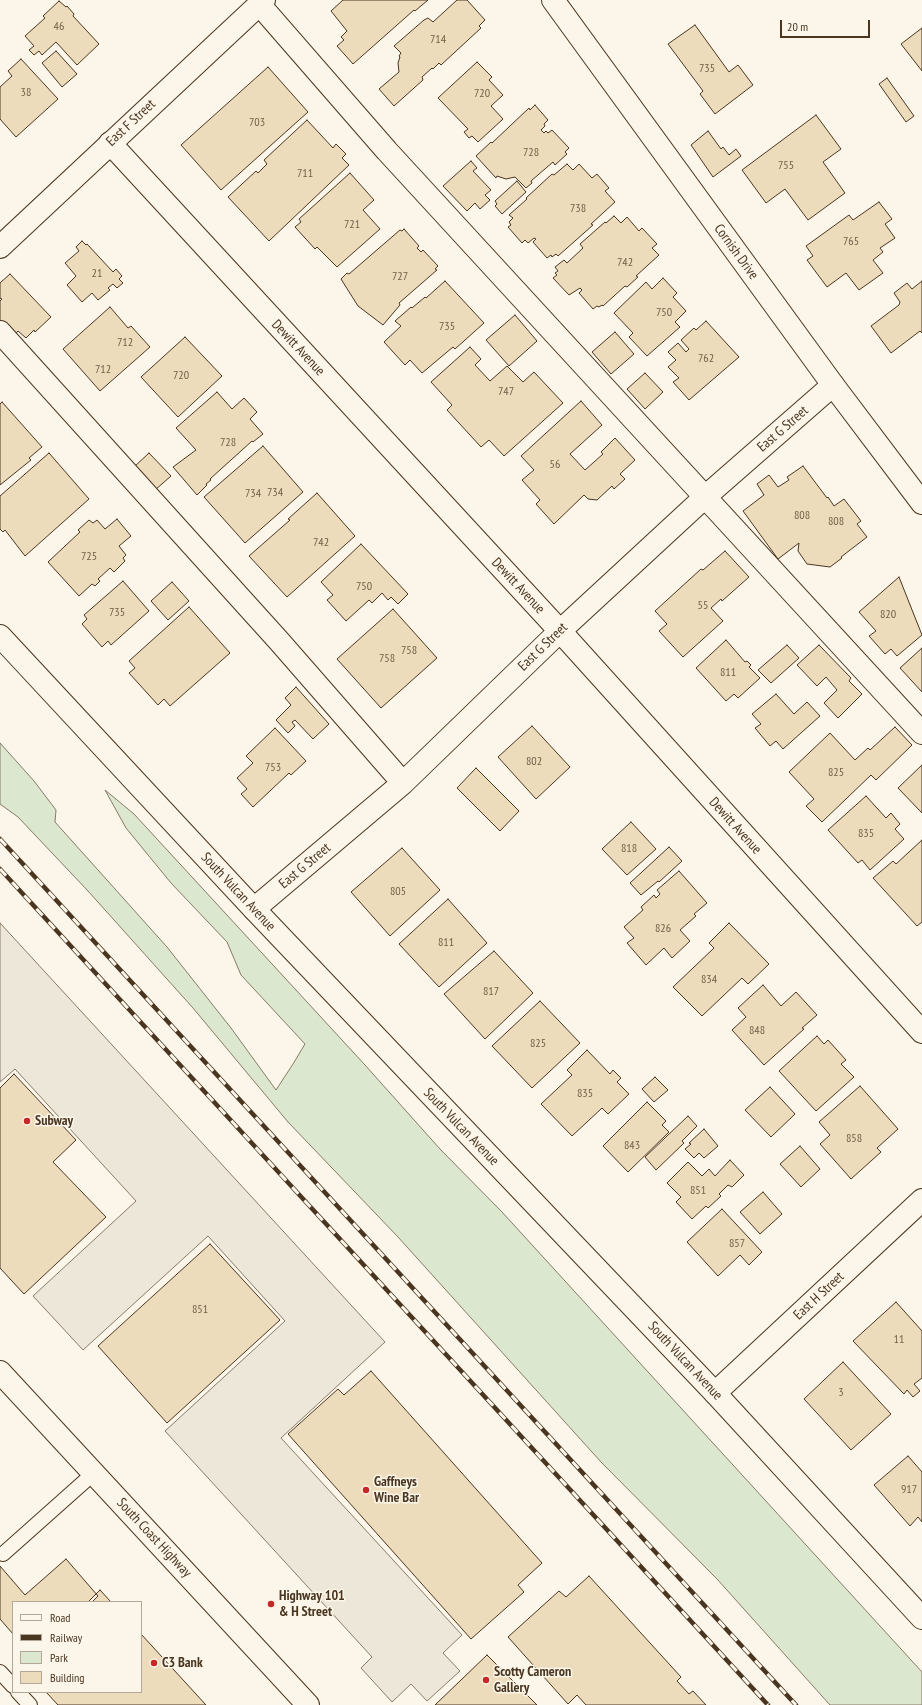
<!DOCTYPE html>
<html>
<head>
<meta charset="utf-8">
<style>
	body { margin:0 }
	#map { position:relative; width:922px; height:1705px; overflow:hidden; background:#fbf6e9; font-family:"PT Sans Narrow",sans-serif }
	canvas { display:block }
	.legend { position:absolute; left:12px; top:1601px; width:130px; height:92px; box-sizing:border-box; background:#fbf6e9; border:1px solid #b4a999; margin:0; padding:5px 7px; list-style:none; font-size:12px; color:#4a3520 }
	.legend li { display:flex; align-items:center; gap:8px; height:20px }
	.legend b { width:20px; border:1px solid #b4a999 }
	.scale { position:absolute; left:780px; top:20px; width:90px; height:18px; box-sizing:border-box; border:2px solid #4a3520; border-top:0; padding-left:5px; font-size:12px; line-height:14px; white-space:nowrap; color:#4a3520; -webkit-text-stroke:3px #fbf6e9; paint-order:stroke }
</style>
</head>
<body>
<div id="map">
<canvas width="922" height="1705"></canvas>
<ul class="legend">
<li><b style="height:5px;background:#fbf6e9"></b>Road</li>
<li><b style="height:5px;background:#4a3520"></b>Railway</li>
<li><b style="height:11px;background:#dce7d0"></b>Park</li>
<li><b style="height:11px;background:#ecdcbc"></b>Building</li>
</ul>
<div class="scale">20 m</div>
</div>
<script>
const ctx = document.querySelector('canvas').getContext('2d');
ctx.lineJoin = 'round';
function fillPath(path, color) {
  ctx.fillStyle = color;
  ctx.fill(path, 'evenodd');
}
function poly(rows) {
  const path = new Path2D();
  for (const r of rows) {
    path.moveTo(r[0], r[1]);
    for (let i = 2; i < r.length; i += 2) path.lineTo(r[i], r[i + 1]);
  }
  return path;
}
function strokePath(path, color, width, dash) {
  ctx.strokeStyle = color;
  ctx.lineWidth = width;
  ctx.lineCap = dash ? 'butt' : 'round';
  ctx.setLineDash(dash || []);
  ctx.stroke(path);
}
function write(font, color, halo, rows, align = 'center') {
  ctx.font = font + ' "PT Sans Narrow",sans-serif';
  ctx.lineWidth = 3;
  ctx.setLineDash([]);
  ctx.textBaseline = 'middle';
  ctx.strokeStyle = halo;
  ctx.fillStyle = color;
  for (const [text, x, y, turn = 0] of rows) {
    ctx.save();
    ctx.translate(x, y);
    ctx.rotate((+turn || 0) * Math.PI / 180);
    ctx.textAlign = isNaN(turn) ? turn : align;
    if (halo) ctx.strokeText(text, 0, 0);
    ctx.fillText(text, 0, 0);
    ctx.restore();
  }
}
const green = poly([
	[0,743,34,781,56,810,55,822,167,947,231,1028,276,1090,293,1064,305,1044,241,975,227,942,171,883,126,828,105,790,134,814,365,1065,440,1149,502,1212,922,1672,922,1705,830,1705,717,1579,601,1462,398,1237,288,1122,193,1008,88,891,18,817,0,804,0,743]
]);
const parking = poly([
	[0,923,385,1342,281,1438,462,1635,443,1653,460,1671,427,1701,411,1684,392,1702,361,1668,372,1657,165,1431,285,1321,208,1236,83,1350,33,1296,136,1201,15,1069,0,1082,0,923]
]);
const building = poly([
	[343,0,428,0,415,11,414,10,353,64,337,46,344,40,341,37,347,31,331,11,343,0],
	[457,0,467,0,485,20,479,26,481,28,441,65,439,63,433,69,432,68,422,77,423,80,394,106,379,89,399,72,398,63,400,57,399,56,401,53,394,46,424,20,428,18,433,22,457,0],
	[59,1,66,7,67,6,74,14,73,16,99,44,77,65,56,42,42,55,39,51,34,55,29,50,34,46,25,36,45,18,43,16,59,1],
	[695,25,729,72,738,65,753,85,715,114,700,94,703,91,668,44,695,25],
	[922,28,922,71,901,44,922,28],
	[56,51,77,74,62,87,42,63,56,51],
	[21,59,58,99,16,137,0,119,0,87,12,76,8,71,21,59],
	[477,62,492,77,489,80,503,95,491,106,503,119,478,142,472,136,469,138,464,132,468,129,438,98,477,62],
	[268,67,308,112,221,190,181,145,268,67],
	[887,78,914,116,906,122,879,84,887,78],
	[535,105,548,120,544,124,545,126,541,130,544,133,546,131,548,133,552,130,569,148,565,152,567,154,555,165,553,162,531,181,532,183,526,188,515,177,506,179,497,176,496,178,476,156,491,142,492,143,529,108,530,110,535,105],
	[816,115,841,149,823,162,845,193,808,220,785,189,766,203,742,170,816,115],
	[307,120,333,148,336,144,346,154,342,158,349,165,269,241,228,197,256,171,258,173,267,164,264,160,307,120],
	[708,131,721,149,723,147,729,155,736,149,741,156,713,177,691,145,708,131],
	[471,161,477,168,473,171,491,190,485,195,490,200,480,209,475,203,467,211,443,186,471,161],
	[567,164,573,170,579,164,592,178,597,174,609,188,605,191,615,202,591,224,593,225,558,256,556,254,552,257,551,255,547,258,533,242,536,239,534,238,528,243,525,240,522,243,508,227,511,225,509,222,513,218,509,215,527,199,526,198,552,174,554,175,567,164],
	[350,173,374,200,363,210,380,229,337,267,317,247,315,249,295,227,301,222,299,219,350,173],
	[517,181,526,192,502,214,495,206,497,204,495,201,517,181],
	[879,202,892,219,885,224,895,238,880,248,883,252,873,260,883,273,859,290,846,273,827,287,807,260,813,256,806,246,849,215,853,220,879,202],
	[614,216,621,223,627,217,639,231,642,228,657,244,652,248,659,255,636,276,638,277,627,287,625,286,603,306,602,305,599,307,597,306,593,309,579,293,582,290,580,288,569,295,553,278,557,275,555,273,558,271,555,267,564,260,567,263,583,248,580,244,605,222,606,223,614,216],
	[404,229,419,246,417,248,421,252,423,250,438,266,435,269,437,270,399,303,400,305,383,325,358,306,341,279,347,273,349,274,400,230,402,231,404,229],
	[82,241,86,245,87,244,113,272,116,269,122,276,119,279,123,283,117,288,113,284,108,288,110,290,98,300,92,293,82,302,67,285,76,276,65,263,79,251,76,247,82,241],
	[10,274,51,317,35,332,34,330,26,338,18,331,13,336,0,322,0,301,2,299,0,298,0,283,10,274],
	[663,278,677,293,673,297,686,311,675,322,680,327,647,356,629,337,633,333,614,313,646,282,652,289,663,278],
	[445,281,484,323,455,349,453,347,422,373,410,360,405,365,384,342,401,326,395,321,411,307,412,308,425,297,426,298,445,281],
	[922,281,922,333,920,331,891,353,871,326,899,305,900,302,894,293,907,283,912,289,922,281],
	[110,307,128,328,131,326,150,347,100,391,63,349,110,307],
	[515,315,537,341,509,366,486,340,515,315],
	[706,321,739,357,689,400,673,382,679,378,668,367,676,360,668,352,678,343,686,352,689,349,681,340,694,328,696,330,706,321],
	[615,332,634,354,611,374,592,352,615,332],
	[185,337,222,376,178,417,141,377,185,337],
	[470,347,481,359,475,365,490,381,507,366,523,382,534,372,563,403,504,456,489,440,481,447,447,410,452,405,431,382,470,347],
	[645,373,663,392,645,409,627,389,645,373],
	[217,392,232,409,244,398,257,412,250,419,263,434,253,442,252,441,210,479,211,480,206,484,207,485,197,495,173,467,196,450,176,428,217,392],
	[581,401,602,425,570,454,585,470,603,454,601,452,615,438,635,460,620,474,625,479,614,489,612,486,597,500,588,499,584,495,554,524,536,504,540,500,522,480,534,470,521,456,581,401],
	[2,402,42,447,29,458,31,460,0,485,0,404,2,402],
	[263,446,303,492,245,543,204,497,263,446],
	[49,453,89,499,25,556,5,530,3,532,0,529,0,496,49,453],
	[149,453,171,476,155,490,134,467,149,453],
	[803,466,827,498,828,497,834,506,844,499,861,521,857,524,867,537,841,557,842,558,830,567,807,564,798,551,799,543,778,559,743,511,764,495,757,484,769,475,778,487,789,480,787,477,803,466],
	[317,493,355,536,287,597,249,556,290,520,288,519,317,493],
	[117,519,131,536,119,546,126,555,123,558,125,561,114,572,110,568,98,579,100,581,95,586,92,584,79,596,48,562,80,532,78,530,89,520,93,523,97,520,105,529,117,519],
	[361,544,408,594,398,604,391,597,388,600,382,593,372,603,369,600,346,621,327,600,333,595,321,582,361,544],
	[725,551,749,577,722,601,721,599,711,608,723,621,683,657,659,631,667,624,655,611,701,569,703,570,725,551],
	[899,577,922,635,897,656,891,649,885,654,869,636,876,631,859,612,899,577],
	[123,581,149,611,111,645,108,641,102,647,82,624,87,619,84,615,123,581],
	[172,582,189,601,168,620,151,601,172,582],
	[189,607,230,653,170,706,164,699,158,705,129,673,135,668,129,661,189,607],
	[393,609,437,658,381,708,337,659,393,609],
	[726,640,745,662,747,661,751,665,749,667,760,678,738,698,734,694,726,701,696,668,726,640],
	[787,645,799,658,771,683,758,670,787,645],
	[819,645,851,678,849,681,862,694,838,718,824,703,837,690,826,677,817,686,797,665,819,645],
	[922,648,922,692,900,668,922,648],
	[296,687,329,724,313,739,295,720,292,722,295,726,288,733,276,720,291,705,285,698,296,687],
	[776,694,794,714,807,702,820,716,783,749,776,741,770,746,755,728,761,724,752,714,776,694],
	[532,726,570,767,536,799,498,757,532,726],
	[895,727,912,745,876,780,871,775,822,822,806,806,814,799,789,772,830,733,855,760,868,748,870,750,895,727],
	[275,728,306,761,291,775,289,773,253,807,241,794,247,789,237,778,253,763,246,756,275,728],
	[922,765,922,813,898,788,922,765],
	[476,768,519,811,500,831,457,788,476,768],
	[866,796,886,818,891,813,900,824,895,829,904,839,870,870,862,860,858,863,828,830,866,796],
	[631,822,656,849,627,875,602,849,631,822],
	[922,840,922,922,917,926,873,878,893,861,896,864,922,840],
	[669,847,682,861,659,882,658,881,641,895,630,883,669,847],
	[402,848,440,890,390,936,351,892,402,848],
	[679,871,707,903,694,914,696,916,680,930,690,941,672,958,664,948,646,965,627,943,634,938,624,927,643,910,641,907,654,895,656,898,660,894,657,890,679,871],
	[448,899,487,943,439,987,399,944,448,899],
	[729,923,769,964,748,984,742,978,702,1016,673,987,714,948,709,943,729,923],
	[494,951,533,993,485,1039,444,994,494,951],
	[763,985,781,1006,796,992,817,1015,802,1028,804,1029,764,1065,732,1030,746,1017,738,1008,763,985],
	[540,1001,580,1043,532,1088,492,1046,540,1001],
	[817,1036,824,1044,828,1040,846,1060,841,1064,854,1077,816,1111,779,1071,817,1036],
	[587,1050,610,1074,613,1070,621,1078,617,1082,629,1094,608,1114,602,1108,572,1136,541,1104,572,1075,567,1070,587,1050],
	[14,1074,76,1140,53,1162,106,1217,24,1294,0,1268,0,1088,14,1074],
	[655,1077,668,1090,654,1102,642,1089,655,1077],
	[860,1086,898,1129,877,1148,881,1152,851,1179,820,1144,830,1135,819,1122,860,1086],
	[770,1087,795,1114,771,1137,745,1110,770,1087],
	[647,1102,666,1121,662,1125,669,1132,628,1172,603,1146,647,1102],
	[688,1116,697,1126,682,1141,684,1143,656,1170,645,1157,688,1116],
	[704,1129,718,1146,704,1158,699,1153,694,1158,685,1149,691,1144,689,1143,704,1129],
	[800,1146,820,1169,801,1187,780,1164,800,1146],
	[730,1160,744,1175,732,1187,728,1185,719,1194,721,1196,708,1208,706,1206,692,1219,676,1202,681,1197,667,1183,688,1162,702,1176,709,1169,715,1176,730,1160],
	[763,1192,782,1214,760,1234,740,1212,763,1192],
	[722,1209,762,1252,749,1265,740,1255,718,1276,687,1242,722,1209],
	[210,1244,280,1320,167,1423,98,1346,210,1244],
	[896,1302,922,1331,922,1378,914,1384,920,1391,913,1397,907,1390,904,1394,853,1341,896,1302],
	[843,1362,891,1414,851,1450,804,1399,843,1362],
	[371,1371,542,1563,518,1585,524,1592,471,1639,288,1434,338,1389,344,1395,371,1371],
	[908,1456,922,1472,922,1522,918,1517,910,1526,874,1485,908,1456],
	[66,1559,98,1596,92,1602,13,1602,13,1634,0,1619,0,1566,25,1595,66,1559],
	[589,1576,681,1677,677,1681,689,1694,693,1691,706,1705,586,1705,577,1695,568,1704,508,1637,559,1591,566,1597,589,1576],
	[100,1590,111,1602,88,1602,100,1590],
	[141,1634,206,1705,58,1705,46,1692,141,1692,141,1634],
	[487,1655,537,1705,435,1705,487,1655]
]);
const service = poly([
	[3,1554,94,1473],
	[0,1672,13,1686],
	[18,1692,30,1705]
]);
const minor = poly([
	[259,4,387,151,922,733],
	[110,143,560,631,922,1032],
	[0,332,279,641,403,783],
	[254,909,403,783,560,631,705,497,833,385]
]);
const tertiary = poly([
	[553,0,833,385,922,503],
	[0,247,264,0],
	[715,1393,922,1200]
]);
const secondary = poly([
	[0,636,254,909,715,1393,922,1618]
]);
const primary = poly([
	[0,1372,308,1705]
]);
const rail = poly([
	[0,839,796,1705],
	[0,869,768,1705]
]);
const markers = [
	[27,1121,4,"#c62828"],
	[366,1490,4,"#c62828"],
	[271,1604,4,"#c62828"],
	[154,1663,4,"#c62828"],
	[486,1680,4,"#c62828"]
];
const numberNames = [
	["46",59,27],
	["714",438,40],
	["735",707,69],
	["38",26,93],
	["720",482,94],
	["703",257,123],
	["728",531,153],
	["755",786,166],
	["711",305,174],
	["738",578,209],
	["721",352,225],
	["765",851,242],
	["742",625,263],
	["21",97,274],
	["727",400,277],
	["750",664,313],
	["735",447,327],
	["712",125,343],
	["762",706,359],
	["712",103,370],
	["720",181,376],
	["747",506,392],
	["728",228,443],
	["56",555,465],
	["734",275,493],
	["734",253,494],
	["808",802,516],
	["808",836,522],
	["742",321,543],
	["725",89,557],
	["750",364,587],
	["55",703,606],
	["735",117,613],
	["820",888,615],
	["758",409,651],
	["758",387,659],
	["811",728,673],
	["802",534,762],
	["753",273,768],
	["825",836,773],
	["835",866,834],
	["818",629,849],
	["805",398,892],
	["826",663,929],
	["811",446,943],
	["834",709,980],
	["817",491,992],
	["848",757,1031],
	["825",538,1044],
	["835",585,1094],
	["858",854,1139],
	["843",632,1146],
	["851",698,1191],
	["857",737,1244],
	["851",200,1310],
	["11",899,1340],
	["3",841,1393],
	["917",909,1490]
];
const streetNames = [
	["East F Street",131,123,-43],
	["Cornish Drive",736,252,54],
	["Dewitt Avenue",298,348,47],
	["East G Street",783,429,-41],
	["Dewitt Avenue",518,586,47],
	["East G Street",543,647,-44],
	["Dewitt Avenue",735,826,48],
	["East G Street",305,866,-40],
	["South Vulcan Avenue",238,892,47],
	["South Vulcan Avenue",461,1127,46],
	["East H Street",819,1296,-43],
	["South Vulcan Avenue",685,1361,47],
	["South Coast Highway",154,1538,47]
];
const poiNames = [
	["Subway",35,1121],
	["Gaffneys",374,1482],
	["Wine Bar",374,1498],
	["Highway 101",279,1596],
	["& H Street",279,1612],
	["C3 Bank",162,1663],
	["Scotty Cameron",494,1672],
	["Gallery",494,1688]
];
fillPath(green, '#dce7d0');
strokePath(green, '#887966', 1);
fillPath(parking, '#ede7d9');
strokePath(parking, '#887966', 1);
fillPath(building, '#ecdcbc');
strokePath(building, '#4a3520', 1);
strokePath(service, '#4a3520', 16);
strokePath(minor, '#4a3520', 24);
strokePath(tertiary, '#4a3520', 24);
strokePath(secondary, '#4a3520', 24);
strokePath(primary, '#4a3520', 24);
strokePath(service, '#fbf6e9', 14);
strokePath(minor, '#fbf6e9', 22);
strokePath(tertiary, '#fbf6e9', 22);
strokePath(secondary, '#fbf6e9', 22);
strokePath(primary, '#fbf6e9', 22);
strokePath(rail, '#4a3520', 4.5);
strokePath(rail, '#fbf6e9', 3, [9]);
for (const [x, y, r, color] of markers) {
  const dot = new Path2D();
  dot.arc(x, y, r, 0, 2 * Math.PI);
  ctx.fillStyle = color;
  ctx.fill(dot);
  strokePath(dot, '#fbf6e9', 1.5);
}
write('12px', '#725f47', null, numberNames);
write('14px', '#4a3520', '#fbf6e9', streetNames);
write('bold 14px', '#4a3520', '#fbf6e9', poiNames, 'left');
</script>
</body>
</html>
